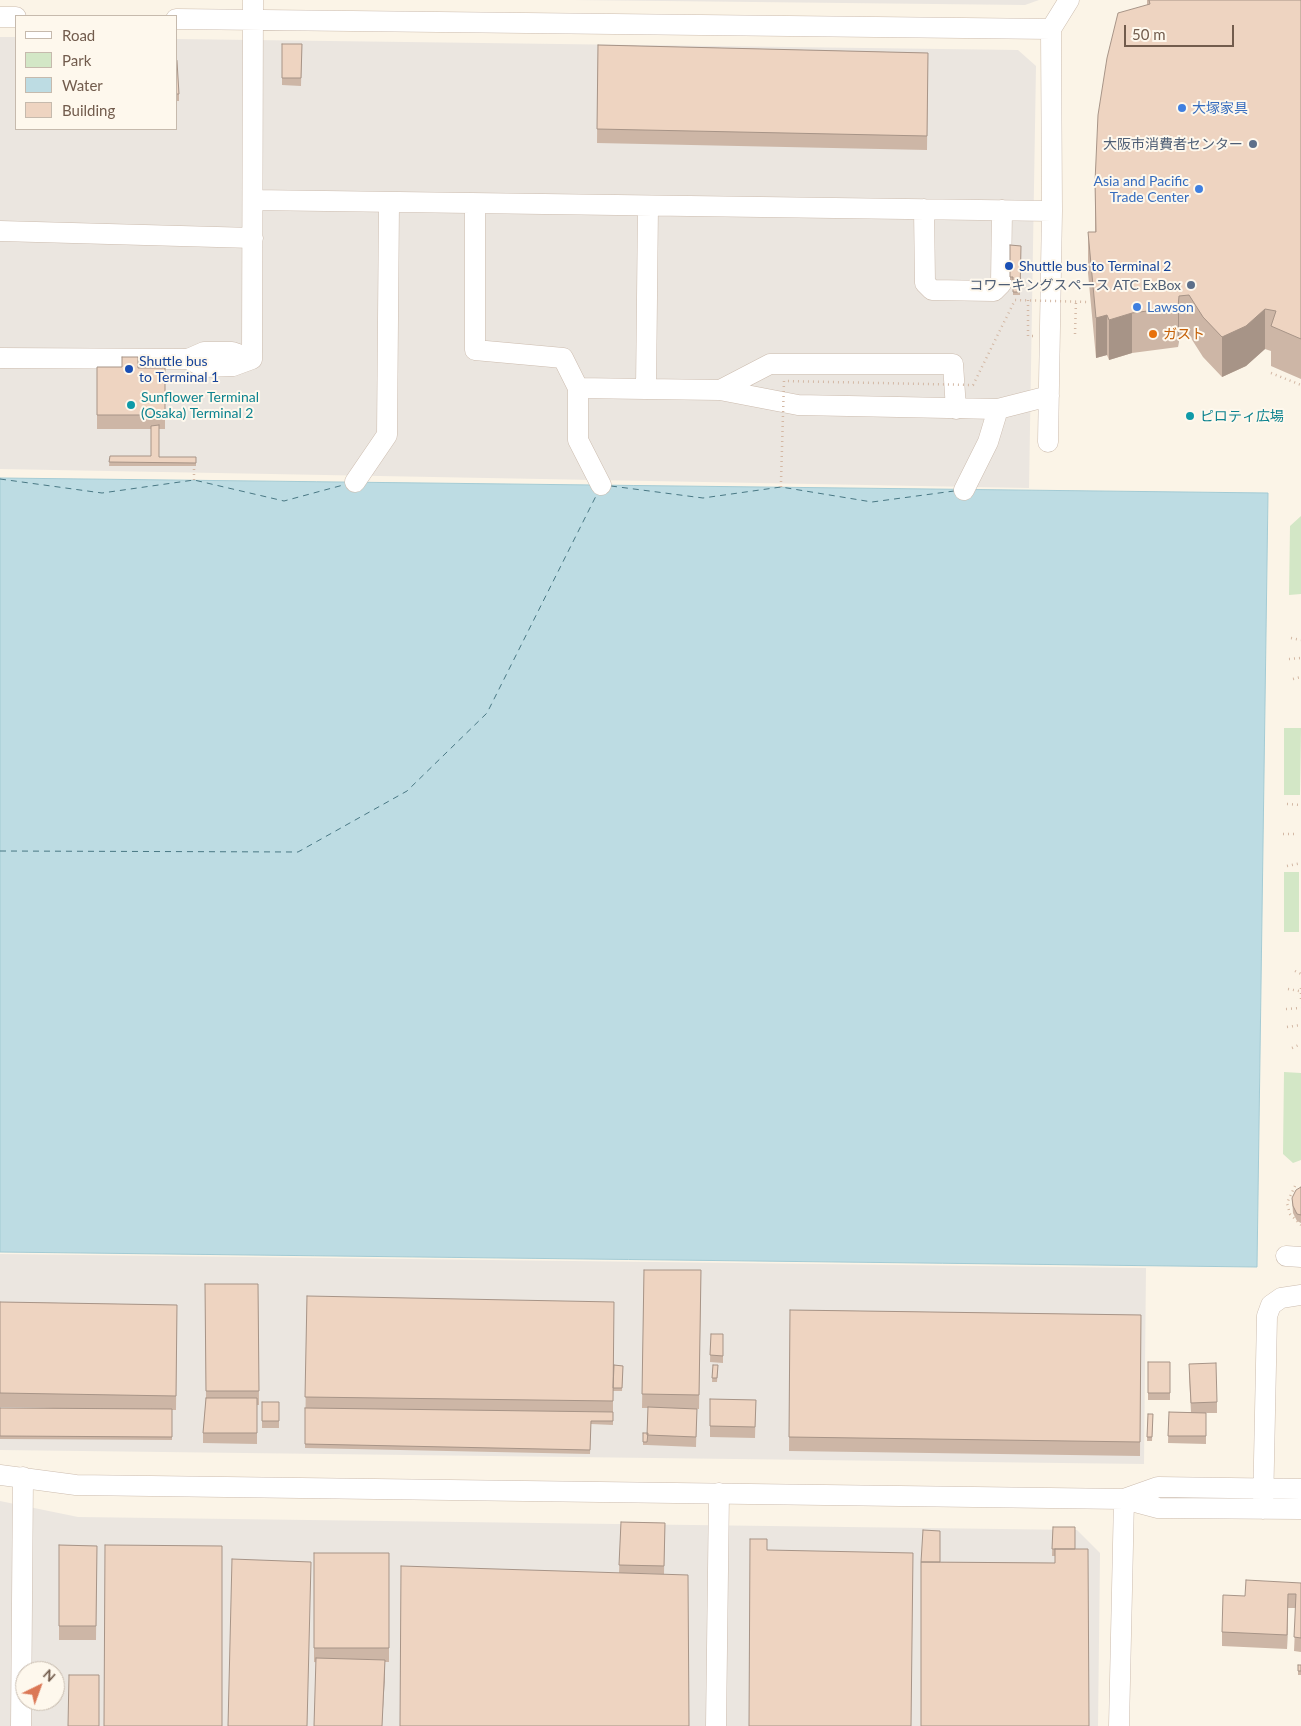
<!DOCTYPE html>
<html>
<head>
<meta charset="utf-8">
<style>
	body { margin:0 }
	#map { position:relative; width:1301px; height:1726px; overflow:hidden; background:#fbf4e7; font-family:Lato,sans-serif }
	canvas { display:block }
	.legend { position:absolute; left:15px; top:15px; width:162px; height:115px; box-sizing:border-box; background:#fef8ed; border:1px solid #c6baad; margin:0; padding:6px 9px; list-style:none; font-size:15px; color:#725c4d }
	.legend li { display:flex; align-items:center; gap:10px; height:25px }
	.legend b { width:25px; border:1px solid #c6baad }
	.north { position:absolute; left:15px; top:1661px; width:50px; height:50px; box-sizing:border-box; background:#fef8ed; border:1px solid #c6baad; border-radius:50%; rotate:42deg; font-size:14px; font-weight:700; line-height:20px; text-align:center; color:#725c4d }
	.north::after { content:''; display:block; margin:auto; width:18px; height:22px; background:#db7856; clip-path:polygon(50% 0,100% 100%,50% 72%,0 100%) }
	.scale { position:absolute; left:1124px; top:25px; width:110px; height:22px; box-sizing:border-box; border:2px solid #725c4d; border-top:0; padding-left:6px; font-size:15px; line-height:18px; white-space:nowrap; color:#725c4d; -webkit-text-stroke:4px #fef8ed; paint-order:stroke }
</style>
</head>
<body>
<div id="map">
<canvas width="1301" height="1726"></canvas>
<ul class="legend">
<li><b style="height:6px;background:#fff"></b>Road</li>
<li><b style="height:14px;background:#d3e7c6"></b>Park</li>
<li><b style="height:14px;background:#bddce3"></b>Water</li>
<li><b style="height:14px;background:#eed4c1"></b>Building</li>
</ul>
<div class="north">N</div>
<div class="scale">50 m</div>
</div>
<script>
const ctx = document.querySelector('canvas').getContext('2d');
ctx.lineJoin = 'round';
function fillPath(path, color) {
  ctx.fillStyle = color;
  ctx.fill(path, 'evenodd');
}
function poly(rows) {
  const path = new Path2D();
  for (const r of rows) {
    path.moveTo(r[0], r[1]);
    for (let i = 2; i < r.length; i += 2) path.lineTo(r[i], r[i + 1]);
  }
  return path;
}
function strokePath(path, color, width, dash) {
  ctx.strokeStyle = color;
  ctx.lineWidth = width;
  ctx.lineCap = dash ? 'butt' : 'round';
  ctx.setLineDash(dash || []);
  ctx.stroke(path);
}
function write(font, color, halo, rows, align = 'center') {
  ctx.font = font + ' Lato,"Noto Sans JP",sans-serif';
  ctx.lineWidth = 4;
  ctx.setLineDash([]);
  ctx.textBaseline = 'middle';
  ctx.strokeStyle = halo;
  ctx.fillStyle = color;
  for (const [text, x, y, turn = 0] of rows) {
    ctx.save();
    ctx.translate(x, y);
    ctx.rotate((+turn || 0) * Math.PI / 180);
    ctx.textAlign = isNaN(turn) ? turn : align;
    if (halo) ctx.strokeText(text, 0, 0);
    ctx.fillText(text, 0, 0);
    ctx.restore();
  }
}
const industrial = poly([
	[573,0,1039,0,1025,5],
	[0,37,16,37,16,129,176,129,176,39,1018,50,1036,66,1029,488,0,469],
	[0,1254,1146,1268,1144,1464,0,1450],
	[0,1501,78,1517,1077,1530,1100,1553,1098,1726,0,1726],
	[25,1671,55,1671,55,1701,25,1701]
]);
const green = poly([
	[1301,516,1301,594,1289,595,1290,526],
	[1284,728,1301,728,1300,795,1284,795],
	[1284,872,1299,872,1299,932,1284,932],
	[1284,1072,1301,1073,1301,1160,1293,1163,1283,1154]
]);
const water = poly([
	[0,478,1268,493,1257,1267,0,1252,0,478]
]);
const ferry = poly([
	[0,479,102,493,194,480,284,501,347,484],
	[611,486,703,498,781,487,872,502,954,491],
	[0,851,298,852,407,791,487,713,597,494]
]);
const path = poly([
	[1028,300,1028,336,1033,336],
	[1075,334,1076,301],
	[1271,373,1301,385],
	[194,464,194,480],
	[781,487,781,482],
	[1291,638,1301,640],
	[1289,659,1301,658],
	[1293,679,1301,677],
	[1287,804,1301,805],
	[1283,834,1294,834],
	[1287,866,1301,863],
	[1295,971,1301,974],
	[1301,988,1301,999],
	[1288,989,1299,991],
	[1286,1009,1301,1008],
	[1287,1027,1301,1025],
	[1292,1048,1301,1044],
	[1295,1186,1287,1203,1290,1214,1301,1225]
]);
const minor = poly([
	[0,17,16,17],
	[176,19,1051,29],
	[253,200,1052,211],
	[475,204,475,350,563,358,578,388,646,389],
	[648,206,646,389,720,390,798,405,998,409],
	[924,209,925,283,932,290,994,291,1001,284,1002,210],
	[0,231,253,238],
	[0,358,188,359,204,352,232,352,252,359,233,366,203,367,188,359],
	[252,359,253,0],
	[578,388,578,440,601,485],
	[720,390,770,364,953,364,956,409],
	[1048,442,1052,211,1051,29,1069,0],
	[355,482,387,435,389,203],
	[964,490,988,442,998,409,1049,396],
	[1286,1256,1301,1257],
	[0,1475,76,1485,1124,1499,1158,1508,1301,1509],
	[1124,1499,1158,1487,1301,1489],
	[1263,1509,1267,1316,1271,1305,1281,1298,1301,1295],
	[21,1726,23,1477],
	[716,1726,719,1493],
	[1119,1726,1124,1499]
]);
const pathBridge = poly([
	[781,482,784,381,973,385,1015,300,1089,302]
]);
const wall = poly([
	[1147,0,1301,0,1301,379,1271,366,1271,351,1265,349,1246,366,1222,377,1203,357,1189,335,1179,336,1178,347,1132,353,1109,360,1107,355,1096,358,1088,273,1088,232,1095,232,1095,182,1147,5],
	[282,44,302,44,301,86,282,85],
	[598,45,928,53,927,150,597,143],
	[176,62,179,94,179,101,176,101],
	[1010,245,1021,246,1020,295,1013,295,1013,280,1010,280],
	[97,367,165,368,165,429,159,429,159,457,196,457,196,466,109,466,110,456,151,456,151,429,97,429],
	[1301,1187,1301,1223,1297,1221,1293,1213,1292,1198],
	[644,1270,701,1270,699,1409,697,1409,696,1447,647,1445,647,1444,647,1445,643,1445,643,1433,647,1433,648,1408,642,1408],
	[205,1284,258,1284,259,1405,257,1405,257,1444,203,1443,203,1433,206,1398],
	[307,1296,614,1365,623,1366,622,1391,613,1391,613,1425,591,1424,590,1454,305,1448],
	[0,1302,177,1305,176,1410,172,1410,172,1440,0,1439,0,1408,107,1409,0,1407],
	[790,1310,1141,1315,1140,1456,789,1451],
	[711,1334,723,1334,723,1363,710,1362],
	[1148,1362,1170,1362,1170,1400,1148,1400],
	[713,1365,718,1365,717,1382,712,1382],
	[1189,1375,1217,1402,1217,1413,1206,1413,1206,1444,1168,1443,1169,1412,1191,1412],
	[710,1399,756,1400,755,1438,710,1437],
	[262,1402,279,1402,279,1428,262,1428],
	[1148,1414,1153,1414,1152,1441,1147,1441],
	[621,1522,665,1523,664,1574,619,1573],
	[1053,1527,1075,1549,1089,1726,940,1562,1055,1563,1055,1556,1052,1556],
	[59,1545,97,1546,96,1640,59,1640],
	[314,1553,389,1553,389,1662,385,1662,385,1675,314,1662],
	[1301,1583,1301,1652,1294,1651,1296,1608,1288,1608,1287,1649,1222,1646,1222,1632],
	[1298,1665,1301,1665,1301,1675,1298,1675]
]);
const shadedWall = poly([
	[1179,296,1179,336,1178,347,1178,307],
	[1265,309,1265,349,1246,366,1222,377,1222,337],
	[1132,313,1132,353,1109,360,1109,320],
	[1107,315,1107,355,1096,358,1096,318],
	[1288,1594,1288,1608,1287,1649,1287,1635],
	[385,1660,385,1675,382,1726]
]);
const building = poly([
	[1149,0,1301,0,1301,339,1271,326,1276,311,1265,309,1246,326,1222,337,1203,317,1189,295,1179,296,1178,307,1132,313,1109,320,1107,315,1096,318,1088,232,1096,232,1095,182,1098,115,1107,58,1118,13,1150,4,1149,0],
	[282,44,302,44,301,78,282,78,282,44],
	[598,45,928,53,927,136,597,129,598,45],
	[177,61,179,94,176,94,176,62,177,61],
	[1010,245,1021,246,1020,292,1013,292,1013,277,1010,277,1010,245],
	[122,357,138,357,138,368,165,368,165,415,97,415,97,367,122,367,122,357],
	[159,425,159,457,196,457,196,463,109,462,110,456,151,456,151,426,159,425],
	[1301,1187,1301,1215,1297,1214,1293,1206,1292,1198,1296,1190,1301,1187],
	[644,1270,701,1270,699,1395,642,1394,644,1270],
	[205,1284,258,1284,259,1391,206,1391,205,1284],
	[307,1296,614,1302,613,1401,305,1397,307,1296],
	[0,1302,177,1305,176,1396,0,1393,0,1302],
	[790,1310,1141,1315,1140,1442,789,1437,790,1310],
	[711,1334,723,1334,723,1356,710,1355,711,1334],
	[1148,1362,1170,1362,1170,1393,1148,1393,1148,1362],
	[1216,1363,1217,1402,1191,1403,1189,1364,1216,1363],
	[614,1365,623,1366,622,1388,613,1388,614,1365],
	[713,1365,718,1365,717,1378,712,1378,713,1365],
	[206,1398,257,1398,257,1433,203,1433,206,1398],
	[710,1399,756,1400,755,1427,710,1426,710,1399],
	[262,1402,279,1402,279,1421,262,1421,262,1402],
	[648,1407,697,1409,696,1437,647,1435,648,1407],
	[0,1408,172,1409,172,1437,0,1436,0,1408],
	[305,1408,613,1412,613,1421,591,1421,590,1450,305,1444,305,1408],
	[1169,1412,1206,1413,1206,1436,1168,1436,1169,1412],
	[1148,1414,1153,1414,1152,1437,1147,1437,1148,1414],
	[643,1433,648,1433,647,1442,643,1442,643,1433],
	[621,1522,665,1523,664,1566,619,1565,621,1522],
	[1053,1527,1075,1527,1075,1549,1052,1549,1053,1527],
	[923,1530,940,1531,940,1562,921,1562,923,1530],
	[750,1539,767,1539,767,1550,913,1553,911,1726,749,1726,750,1539],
	[59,1545,97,1546,96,1626,59,1626,59,1545],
	[105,1545,222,1546,222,1726,104,1726,105,1545],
	[1055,1549,1088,1549,1089,1726,921,1726,921,1562,1055,1563,1055,1549],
	[314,1553,389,1553,389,1648,314,1648,314,1553],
	[232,1559,311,1562,307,1726,228,1726,232,1559],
	[401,1566,688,1575,689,1726,400,1726,401,1566],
	[1246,1580,1301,1583,1301,1638,1294,1637,1296,1594,1288,1594,1287,1635,1222,1632,1223,1595,1245,1596,1246,1580],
	[316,1658,385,1660,382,1726,314,1726,316,1658],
	[1298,1665,1301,1665,1301,1671,1298,1671,1298,1665],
	[69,1675,99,1675,99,1726,68,1726,69,1675]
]);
const markers = [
	[1182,108,5,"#3f7fe0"],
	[1253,144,5,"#5c6f8a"],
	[1199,189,5,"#3f7fe0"],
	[1009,266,5,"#1a4fb4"],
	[1191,285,5,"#5c6f8a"],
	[1137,307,5,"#3f7fe0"],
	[1153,334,5,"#e8710a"],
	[129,369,5,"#1a4fb4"],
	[131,405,5,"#0f9aa8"],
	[1190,416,5,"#0f9aa8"]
];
const shopNames = [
	["大塚家具",1192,108],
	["Asia and Pacific",1189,181,"right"],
	["Trade Center",1189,197,"right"],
	["Lawson",1147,307]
];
const serviceNames = [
	["大阪市消費者センター",1243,144],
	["コワーキングスペース ATC ExBox",1181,285]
];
const transitNames = [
	["Shuttle bus to Terminal 2",1019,266],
	["Shuttle bus",139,361],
	["to Terminal 1",139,377]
];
const foodNames = [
	["ガスト",1163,334]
];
const cultureNames = [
	["Sunflower Terminal",141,397],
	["(Osaka) Terminal 2",141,413],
	["ピロティ広場",1200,416]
];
fillPath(industrial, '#ebe6e0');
fillPath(green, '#d3e7c6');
fillPath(water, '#bddce3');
strokePath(water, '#a4cbd4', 1);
strokePath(ferry, '#497884', 1, [6, 5]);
strokePath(minor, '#ccbcae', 21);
strokePath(path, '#d3b8a4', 2.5, [1, 4]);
strokePath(minor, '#fff', 20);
strokePath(pathBridge, '#d3b8a4', 2.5, [1, 4]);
fillPath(wall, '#cdb6a6');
fillPath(shadedWall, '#a79487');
fillPath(building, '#eed4c1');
strokePath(building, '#a79487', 1);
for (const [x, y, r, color] of markers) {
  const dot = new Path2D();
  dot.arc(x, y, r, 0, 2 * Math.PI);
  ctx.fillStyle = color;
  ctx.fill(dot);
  strokePath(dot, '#fef8ed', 2);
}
write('14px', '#366cbe', '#fef8ed', shopNames, 'left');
write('14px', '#4e5e75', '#fef8ed', serviceNames, 'right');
write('14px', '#164399', '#fef8ed', transitNames, 'left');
write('14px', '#c56008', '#fef8ed', foodNames, 'left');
write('14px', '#0d838f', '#fef8ed', cultureNames, 'left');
</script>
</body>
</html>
